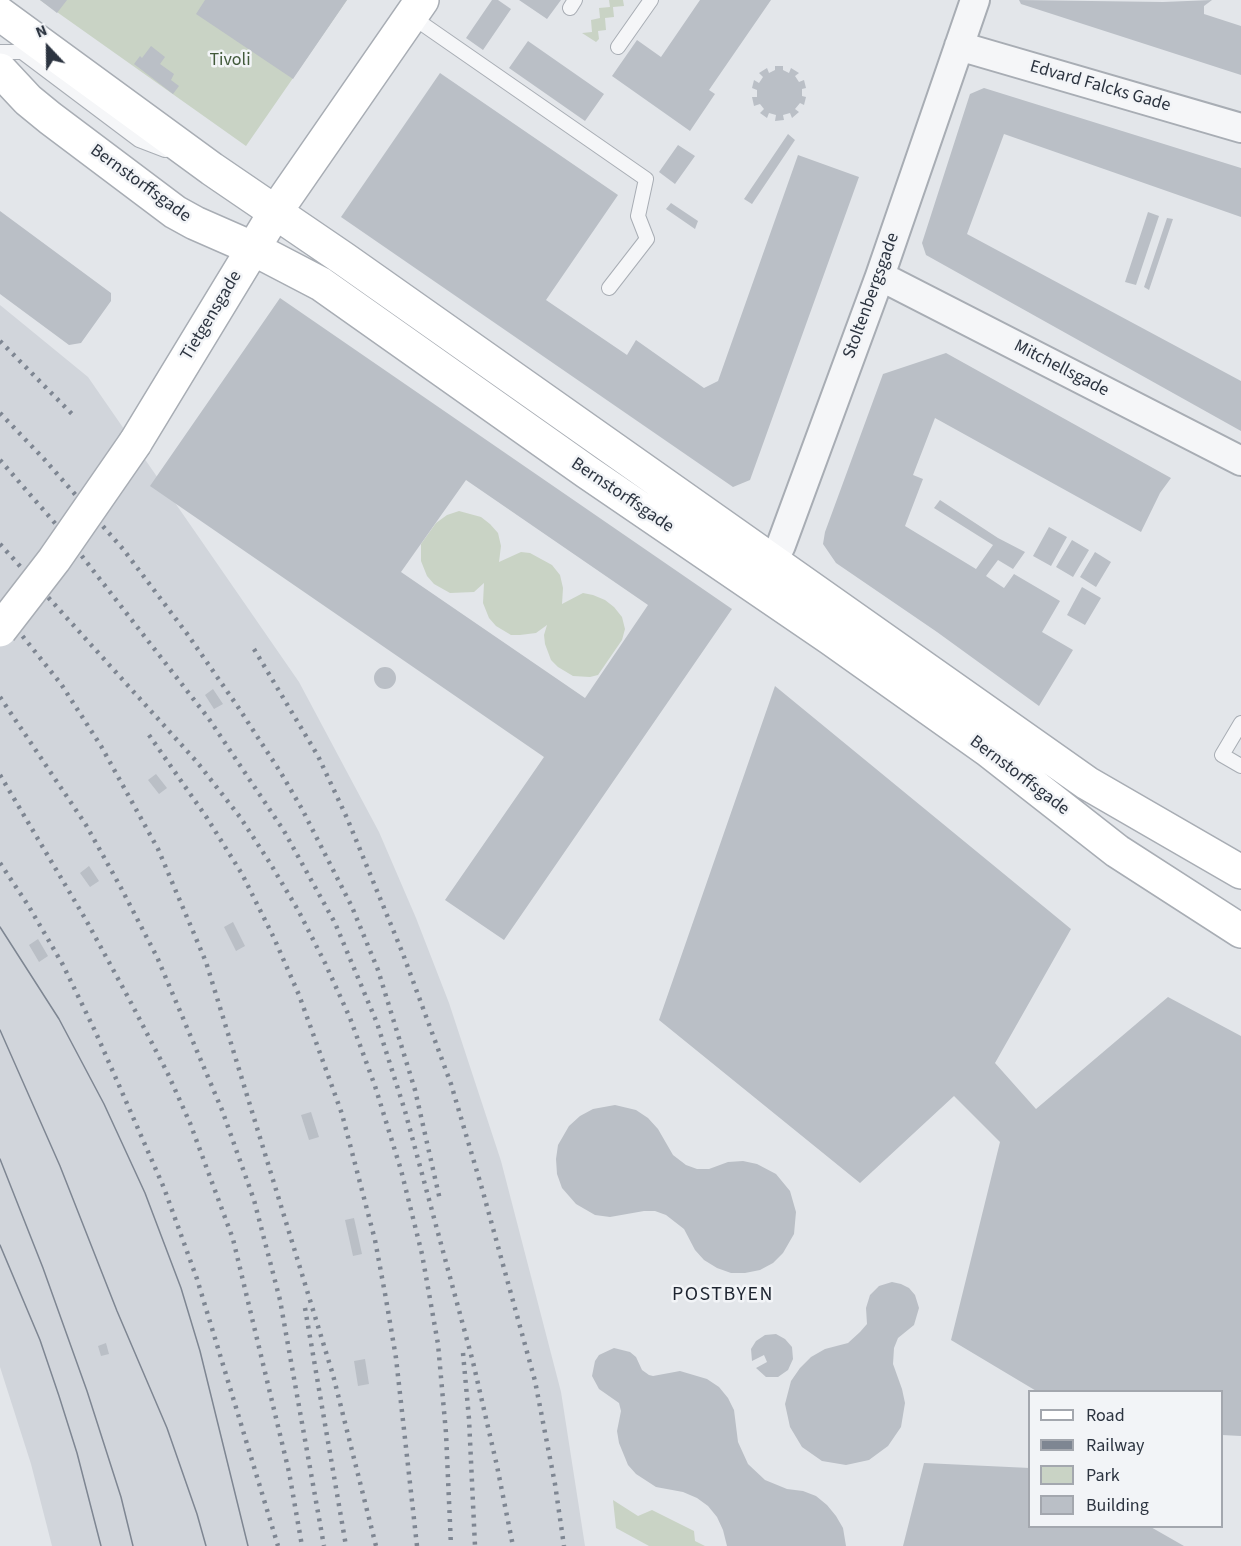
<!DOCTYPE html>
<html>
<head>
<meta charset="utf-8">
<style>
	body { margin:0 }
	#map { position:relative; width:1241px; height:1546px; overflow:hidden; background:#e3e6ea; font-family:"Source Sans 3",sans-serif }
	canvas { display:block }
	.legend { position:absolute; left:1028px; top:1390px; width:195px; height:138px; box-sizing:border-box; background:#f2f4f7; border:2px solid #a3a7ae; margin:0; padding:8px 10px; list-style:none; font-size:18px; color:#2c3440 }
	.legend li { display:flex; align-items:center; gap:12px; height:30px }
	.legend b { width:30px; border:2px solid #a3a7ae }
	.north { position:absolute; left:18px; top:18px; width:60px; height:60px; -webkit-text-stroke:4px #f2f4f7; paint-order:stroke; rotate:338deg; font-size:16px; font-weight:700; line-height:24px; text-align:center; color:#2c3440 }
	.north::after { content:''; display:block; margin:auto; width:21px; height:27px; background:#2c3440; clip-path:polygon(50% 0,100% 100%,50% 72%,0 100%) }
</style>
</head>
<body>
<div id="map">
<canvas width="1241" height="1546"></canvas>
<ul class="legend">
<li><b style="height:8px;background:#fff"></b>Road</li>
<li><b style="height:8px;background:#7e8692"></b>Railway</li>
<li><b style="height:16px;background:#c9d3c5"></b>Park</li>
<li><b style="height:16px;background:#babfc6"></b>Building</li>
</ul>
<div class="north">N</div>
</div>
<script>
const ctx = document.querySelector('canvas').getContext('2d');
ctx.lineJoin = 'round';
function fillPath(path, color) {
  ctx.fillStyle = color;
  ctx.fill(path, 'evenodd');
}
function poly(rows) {
  const path = new Path2D();
  for (const r of rows) {
    if (r.length === 3) {
      path.moveTo(r[0] + r[2], r[1]);
      path.arc(r[0], r[1], r[2], 0, 2 * Math.PI);
      continue;
    }
    path.moveTo(r[0], r[1]);
    for (let i = 2; i < r.length; i += 2) path.lineTo(r[i], r[i + 1]);
  }
  return path;
}
function strokePath(path, color, width, dash) {
  ctx.strokeStyle = color;
  ctx.lineWidth = width;
  ctx.lineCap = dash ? 'butt' : 'round';
  ctx.setLineDash(dash || []);
  ctx.stroke(path);
}
function write(font, color, halo, rows, align = 'center') {
  ctx.font = font + ' "Source Sans 3",sans-serif';
  ctx.lineWidth = 5;
  ctx.setLineDash([]);
  ctx.textBaseline = 'middle';
  ctx.strokeStyle = halo;
  ctx.fillStyle = color;
  for (const [text, x, y, turn = 0] of rows) {
    ctx.save();
    ctx.translate(x, y);
    ctx.rotate((+turn || 0) * Math.PI / 180);
    ctx.textAlign = isNaN(turn) ? turn : align;
    if (halo) ctx.strokeText(text, 0, 0);
    ctx.fillText(text, 0, 0);
    ctx.restore();
  }
}
const built = poly([
	[0,305,88,377,299,682,379,832,416,918,449,1003,501,1161,561,1392,585,1546,52,1546,31,1464,0,1367]
]);
const green = poly([
	[40,0,347,0,246,146],
	[609,0,623,0,624,6,613,7,614,17,605,18,606,30,598,31,599,39,596,42,582,33,592,32,591,20,600,18,599,8,610,7],
	[459,511,481,517,490,524,498,533,501,546,499,562,521,552,530,553,552,565,560,575,563,588,562,604,583,593,593,595,605,600,614,607,622,617,625,629,622,640,598,675,590,677,573,676,558,667,551,660,545,644,544,635,547,625,536,633,520,635,511,635,496,626,489,618,483,603,484,583,474,592,450,593,434,584,427,576,421,561,421,544,436,523,447,515],
	[613,1500,638,1516,652,1510,694,1531,695,1541,705,1546,649,1546,616,1528]
]);
const building = poly([
	[40,0,67,0,57,13],
	[205,0,347,0,293,79,196,14],
	[492,0,498,0,511,9,483,50,466,38],
	[519,0,561,0,547,19],
	[700,0,771,0,709,90,715,94,690,131,612,76,637,40,661,57],
	[1019,0,1163,2,1212,0,1204,6,1204,14,1241,26,1241,75,1021,4],
	[528,41,604,94,585,121,509,68],
	[151,46,165,57,160,64,174,74,171,80,179,86,173,94,134,64,140,56,142,58],
	[775,66,783,66,783,70,789,73,791,68,799,73,795,76,799,82,804,80,806,88,802,89,802,96,806,97,804,105,800,103,795,109,799,112,792,118,790,113,783,115,784,120,775,121,776,115,769,113,767,118,760,113,764,109,760,104,754,106,752,97,757,97,757,90,752,88,754,80,759,83,763,77,759,73,767,68,769,73,775,70],
	[440,73,618,195,546,300,627,355,636,340,704,388,718,381,798,155,859,177,750,480,733,487,341,217],
	[984,88,1241,168,1241,217,1004,134,967,234,1241,381,1241,431,926,255,922,243,970,94],
	[788,134,795,140,752,204,744,199],
	[678,145,695,156,675,184,659,172],
	[671,203,698,221,695,229,666,209],
	[0,211,111,293,111,301,81,343,69,345,0,294],
	[1148,212,1159,216,1136,285,1125,282],
	[1167,218,1173,219,1149,290,1144,287],
	[280,298,732,609,504,940,445,900,544,757,150,486],
	[466,480,648,605,585,698,401,572],
	[946,353,1171,478,1160,493,1141,532,935,418,913,475,923,479,905,526,976,569,993,545,934,508,940,500,998,538,1025,552,1013,569,998,560,986,576,1004,588,1014,574,1060,601,1042,632,1073,650,1039,706,937,632,836,563,823,544,825,532,883,374],
	[1049,527,1067,537,1051,566,1033,556],
	[1072,540,1089,550,1073,577,1056,567],
	[1095,552,1111,562,1096,587,1080,577],
	[1082,587,1101,598,1085,625,1067,615],
	[385,678,11],
	[775,686,1071,929,995,1063,1036,1109,1168,997,1241,1036,1241,1436,1222,1435,1222,1392,1038,1392,951,1340,1000,1142,954,1096,860,1183,659,1020],
	[213,689,223,704,214,709,205,695],
	[156,774,167,788,159,794,148,780],
	[89,866,99,881,90,887,80,873],
	[233,922,245,946,236,951,224,927],
	[38,939,48,956,39,962,29,945],
	[615,1105,636,1110,648,1118,658,1129,673,1155,686,1165,697,1169,709,1169,728,1162,743,1161,757,1164,776,1174,790,1191,796,1212,794,1234,783,1253,773,1263,760,1270,745,1273,731,1273,717,1268,704,1260,695,1250,684,1229,666,1215,655,1211,644,1211,610,1217,595,1215,576,1204,562,1188,557,1174,556,1159,558,1145,569,1126,580,1116,593,1109],
	[311,1112,319,1137,309,1140,301,1115],
	[354,1218,362,1254,353,1256,345,1220],
	[892,1282,901,1284,909,1288,915,1295,919,1308,914,1325,898,1338,894,1348,893,1364,902,1389,905,1403,901,1427,888,1446,869,1460,846,1465,822,1461,802,1447,790,1427,785,1404,791,1381,800,1368,811,1357,825,1349,848,1343,860,1332,867,1324,866,1308,870,1295,879,1286],
	[776,1334,785,1339,792,1347,793,1359,788,1370,778,1377,766,1377,756,1368,767,1362,764,1355,752,1361,751,1349,756,1341,765,1335],
	[106,1343,109,1354,101,1356,98,1346],
	[614,1348,630,1352,636,1357,642,1370,649,1375,653,1376,680,1371,707,1379,719,1387,728,1398,734,1410,738,1442,748,1464,765,1480,787,1489,803,1491,816,1496,827,1505,836,1516,843,1528,846,1546,727,1546,723,1530,717,1517,708,1506,697,1498,683,1492,656,1487,636,1474,628,1465,619,1443,617,1431,621,1411,619,1403,599,1389,592,1376,595,1361,599,1355],
	[365,1359,369,1384,358,1386,354,1361],
	[924,1463,1030,1468,1030,1526,1149,1526,1184,1546,903,1546]
]);
const lane = poly([
	[570,8,575,0],
	[411,16,646,179,638,216,647,239,609,288],
	[618,47,651,0],
	[0,52,22,52,139,140,165,150],
	[1241,723,1222,755,1241,766]
]);
const street = poly([
	[959,46,1241,128],
	[880,276,1241,461],
	[760,580,773,562,781,545,880,276,975,0]
]);
const secondary = poly([
	[0,14,212,169,344,259,1087,783,1241,872],
	[0,70,28,100,50,118,175,212,195,223,252,248,321,284,587,472,830,638,988,750,1117,851,1241,931],
	[135,443,276,211,422,0]
]);
const tram = poly([
	[0,927,59,1019,104,1104,145,1193,181,1288,200,1351,248,1546],
	[0,1030,60,1166,117,1311,167,1428,197,1514,206,1546],
	[0,1159,43,1268,87,1391,121,1497,133,1546],
	[0,1245,40,1340,59,1396,77,1453,101,1546]
]);
const rail = poly([
	[0,341,73,415],
	[0,413,44,459,123,549,188,635,238,707,281,773,302,809,352,907,378,970,415,1090,440,1200],
	[0,460,67,537,209,719,284,831,335,923,377,1023,405,1111,473,1362,497,1466,513,1546],
	[0,544,197,762,240,817,270,863,298,910,325,963,350,1018,375,1086,401,1170,422,1254,438,1344,446,1433,451,1546],
	[0,608,61,684,101,746,158,849,206,962,333,1375,376,1546],
	[254,649,318,756,347,818,403,954,451,1084,483,1192,535,1381,555,1484,564,1546],
	[0,697,86,825,120,886,157,957,222,1110,254,1200,280,1300,324,1546],
	[149,735,207,818,242,874,274,938,299,995,342,1114,375,1240,386,1299,396,1358,417,1546],
	[0,775,86,920,128,997,168,1074,190,1123,233,1239,289,1472,302,1546],
	[0,863,28,905,63,965,96,1033,164,1188,197,1279,278,1546],
	[305,1308,346,1546],
	[463,1353,469,1419,475,1546]
]);
const secondaryBridge = poly([
	[0,630,54,560,135,443]
]);
const parkNames = [
	["Tivoli",230,61]
];
const streetNames = [
	["Edvard Falcks Gade",1100,87,16],
	["Bernstorffsgade",140,184,36],
	["Stoltenbergsgade",872,296,-70],
	["Tietgensgade",212,316,-59],
	["Mitchellsgade",1061,369,27],
	["Bernstorffsgade",622,496,34],
	["Bernstorffsgade",1019,776,37]
];
const neighbourhoodNames = [
	["POSTBYEN",723,1296]
];
fillPath(built, '#d1d5db');
fillPath(green, '#c9d3c5');
fillPath(building, '#babfc6');
strokePath(lane, '#a8adb4', 16);
strokePath(street, '#a8adb4', 32);
strokePath(secondary, '#a8adb4', 36);
strokePath(lane, '#f5f6f8', 14);
strokePath(street, '#f5f6f8', 28);
strokePath(secondary, '#fff', 33);
strokePath(tram, '#7e8692', 1.5);
strokePath(rail, '#7e8692', 4.5, [3, 6]);
strokePath(secondaryBridge, '#a8adb4', 36, []);
strokePath(secondaryBridge, '#fff', 33);
write('18px', '#425a3b', '#f2f4f7', parkNames);
write('18px', '#2c3440', '#f2f4f7', streetNames);
ctx.letterSpacing = '1.5px';
write('20px', '#1e2531', '#f2f4f7', neighbourhoodNames);
ctx.letterSpacing = '0px';
</script>
</body>
</html>
